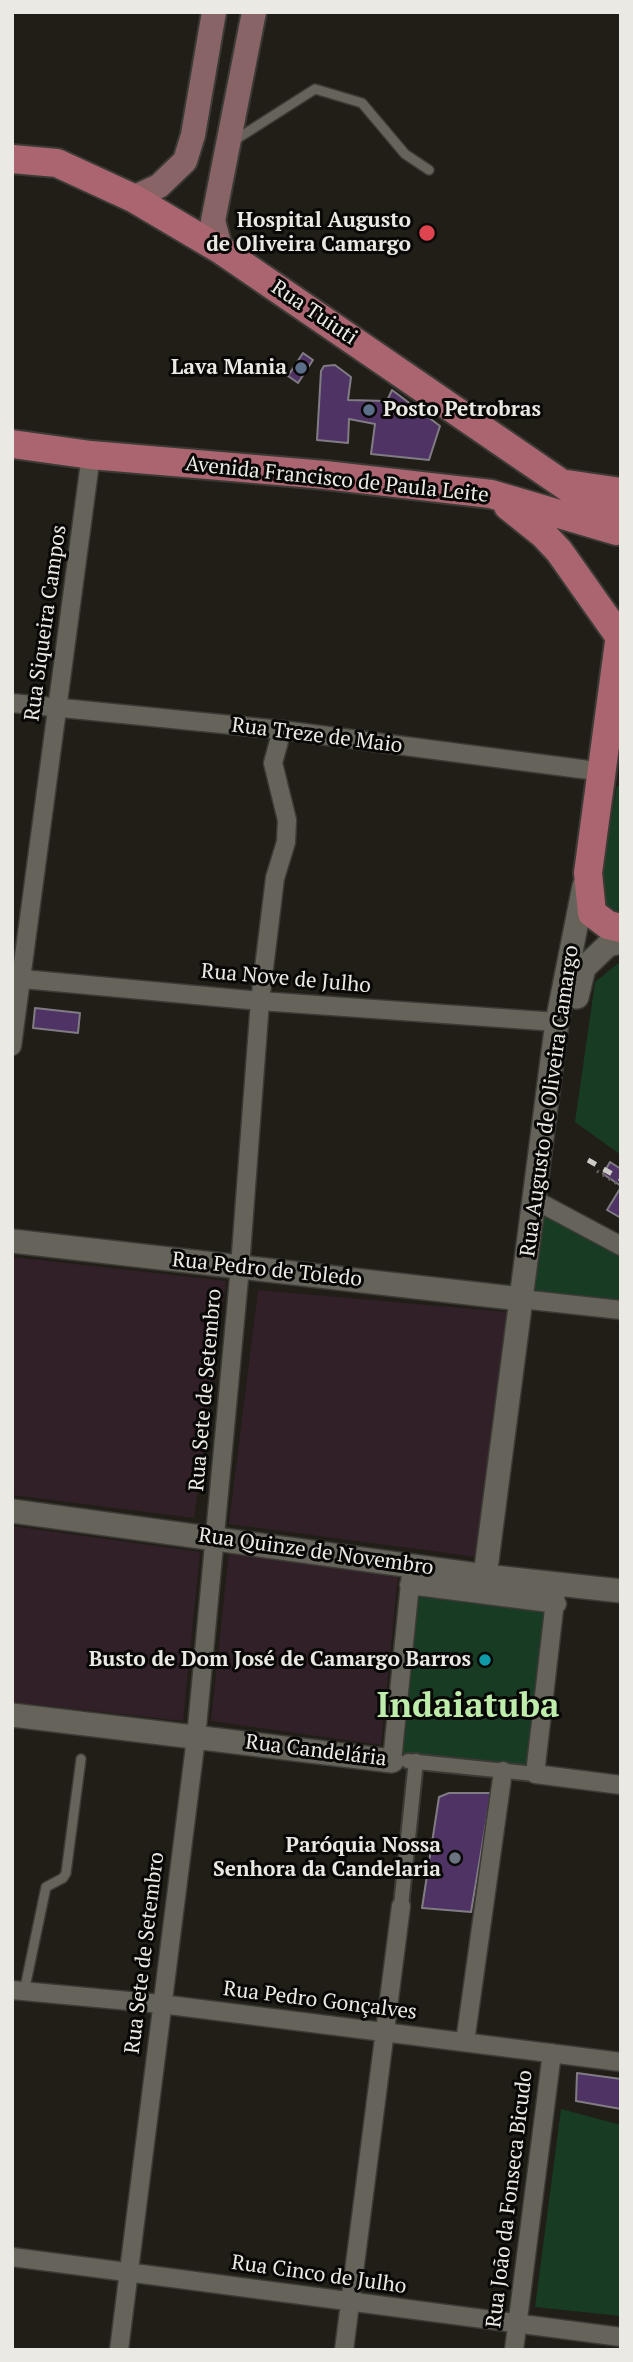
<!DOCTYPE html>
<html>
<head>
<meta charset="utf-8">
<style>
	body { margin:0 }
	#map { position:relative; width:633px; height:2362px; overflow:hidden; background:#211e17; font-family:"PT Serif",serif }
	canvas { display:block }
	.frame { position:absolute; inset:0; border:14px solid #eae9e4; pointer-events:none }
</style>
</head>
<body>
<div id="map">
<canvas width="633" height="2362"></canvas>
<div class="frame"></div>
</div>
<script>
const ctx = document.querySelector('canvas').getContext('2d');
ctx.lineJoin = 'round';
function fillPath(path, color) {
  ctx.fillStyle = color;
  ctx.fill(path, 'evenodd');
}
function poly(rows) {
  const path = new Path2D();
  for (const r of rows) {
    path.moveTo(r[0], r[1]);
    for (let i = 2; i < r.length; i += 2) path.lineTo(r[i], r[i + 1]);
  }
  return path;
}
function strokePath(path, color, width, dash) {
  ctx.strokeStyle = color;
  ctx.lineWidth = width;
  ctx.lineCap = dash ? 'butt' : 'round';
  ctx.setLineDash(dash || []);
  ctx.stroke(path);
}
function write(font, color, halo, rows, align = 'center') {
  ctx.font = font + ' "PT Serif",serif';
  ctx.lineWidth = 6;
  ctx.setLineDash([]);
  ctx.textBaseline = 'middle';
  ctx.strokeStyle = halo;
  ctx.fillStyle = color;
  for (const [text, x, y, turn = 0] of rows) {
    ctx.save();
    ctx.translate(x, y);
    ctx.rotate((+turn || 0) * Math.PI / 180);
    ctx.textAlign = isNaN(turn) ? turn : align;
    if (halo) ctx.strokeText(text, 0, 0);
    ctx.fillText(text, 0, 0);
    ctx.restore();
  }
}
const commercial = poly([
	[12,1257,226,1281,194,1518,12,1495],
	[258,1290,507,1312,477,1557,229,1524],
	[12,1526,200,1552,183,1721,12,1702],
	[229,1552,398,1575,381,1745,211,1721]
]);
const green = poly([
	[617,786,621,786,621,914,602,904,602,873],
	[621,961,621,1155,575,1122,595,982],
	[535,1200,621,1246,621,1310,521,1299],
	[409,1585,557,1604,535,1774,392,1761],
	[561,2109,621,2125,621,2316,535,2307]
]);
const building = poly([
	[303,353,313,360,298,383,288,376,303,353],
	[335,365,351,377,348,400,387,401,392,390,440,426,429,460,371,454,375,424,349,419,348,443,317,440,321,371,324,366,335,365],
	[35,1008,80,1013,78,1033,33,1028,35,1008],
	[610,1162,621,1169,621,1186,603,1174,610,1162],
	[621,1187,621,1218,607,1210,621,1187],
	[449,1793,491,1793,471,1912,422,1908,439,1797,449,1793],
	[577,2073,621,2079,621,2109,576,2101,577,2073]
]);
const path = poly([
	[597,1171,621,1186]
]);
const service = poly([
	[235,140,315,89,362,103,405,154,429,170],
	[24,1992,46,1887,63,1878,66,1873,81,1759]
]);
const pedestrian = poly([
	[408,1761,535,1774],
	[401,1906,416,1761]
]);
const minor = poly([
	[12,703,282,730,604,772],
	[12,978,260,1001,557,1022],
	[12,1046,91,455],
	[535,1200,621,1246],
	[521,1299,621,1310],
	[557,1583,535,1774,621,1785],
	[409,1585,557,1604],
	[392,1761,412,1564],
	[12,1990,161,2004,621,2062],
	[465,2042,503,1771],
	[12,2257,621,2337],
	[119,2350,196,1738,240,1267,260,1001,275,878,286,842,287,820,273,763,282,730],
	[344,2350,401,1906],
	[514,2350,552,2053]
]);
const tertiary = poly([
	[577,997,584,968,608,945,621,942],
	[12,1241,521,1299],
	[12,1511,485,1576,621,1591],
	[485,1576,557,1022,584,886],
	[12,1715,392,1761]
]);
const secondary = poly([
	[133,198,159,186,185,161,193,135,214,12],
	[221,250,213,221,254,12]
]);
const primary = poly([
	[12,159,57,163,133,198,221,250,621,524],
	[12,444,91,455,325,475,491,494,617,531],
	[567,484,621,492],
	[508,506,543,534,559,551,619,636],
	[621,627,588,873,592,913,608,925,621,928]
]);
const rail = poly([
	[588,1160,621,1179]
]);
const markers = [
	[427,233,9,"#e0444e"],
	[301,368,7,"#5c6f8a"],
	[369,410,7,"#5c6f8a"],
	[485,1660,7,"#0f9aa8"],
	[455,1858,7,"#6b7280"]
];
const poiNames = [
	["Hospital Augusto",411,221],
	["de Oliveira Camargo",411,245],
	["Lava Mania",287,368],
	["Posto Petrobras",383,410,"left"],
	["Busto de Dom José de Camargo Barros",471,1660],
	["Paróquia Nossa",441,1846],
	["Senhora da Candelaria",441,1870]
];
const streetNames = [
	["Rua Tuiuti",314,313,34],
	["Avenida Francisco de Paula Leite",337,480,6],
	["Rua Siqueira Campos",46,623,-82],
	["Rua Treze de Maio",317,736,7],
	["Rua Nove de Julho",286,979,5],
	["Rua Augusto de Oliveira Camargo",550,1101,-82],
	["Rua Pedro de Toledo",267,1270,6],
	["Rua Sete de Setembro",206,1390,-85],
	["Rua Quinze de Novembro",316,1552,8],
	["Rua Candelária",316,1751,7],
	["Rua Sete de Setembro",145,1953,-83],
	["Rua Pedro Gonçalves",320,2001,7],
	["Rua João da Fonseca Bicudo",510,2199,-83],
	["Rua Cinco de Julho",319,2275,8]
];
const townNames = [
	["Indaiatuba",468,1707]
];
fillPath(commercial, '#312028');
fillPath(green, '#173b23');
fillPath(building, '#4f3364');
strokePath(building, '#807c84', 2);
strokePath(service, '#3b3a35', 12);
strokePath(pedestrian, '#3b3a35', 18);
strokePath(minor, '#3b3a35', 21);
strokePath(tertiary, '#3b3a35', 26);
strokePath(secondary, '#3b3a35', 28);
strokePath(primary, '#3b3a35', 32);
strokePath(path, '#63615b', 3.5, [2, 5]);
strokePath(service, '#66635b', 9);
strokePath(pedestrian, '#66635b', 14);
strokePath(minor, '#66635b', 18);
strokePath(tertiary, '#66635b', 23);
strokePath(secondary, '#886466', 24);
strokePath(primary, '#ab6571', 28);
strokePath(rail, '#cccbc6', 5, [9, 9]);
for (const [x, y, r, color] of markers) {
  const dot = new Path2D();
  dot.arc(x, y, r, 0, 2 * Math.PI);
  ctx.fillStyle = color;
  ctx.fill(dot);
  strokePath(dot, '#090806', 2.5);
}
write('bold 21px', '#eae9e4', '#090806', poiNames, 'right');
write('21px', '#eae9e4', '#090806', streetNames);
write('bold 35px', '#bdecab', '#090806', townNames);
</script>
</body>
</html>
